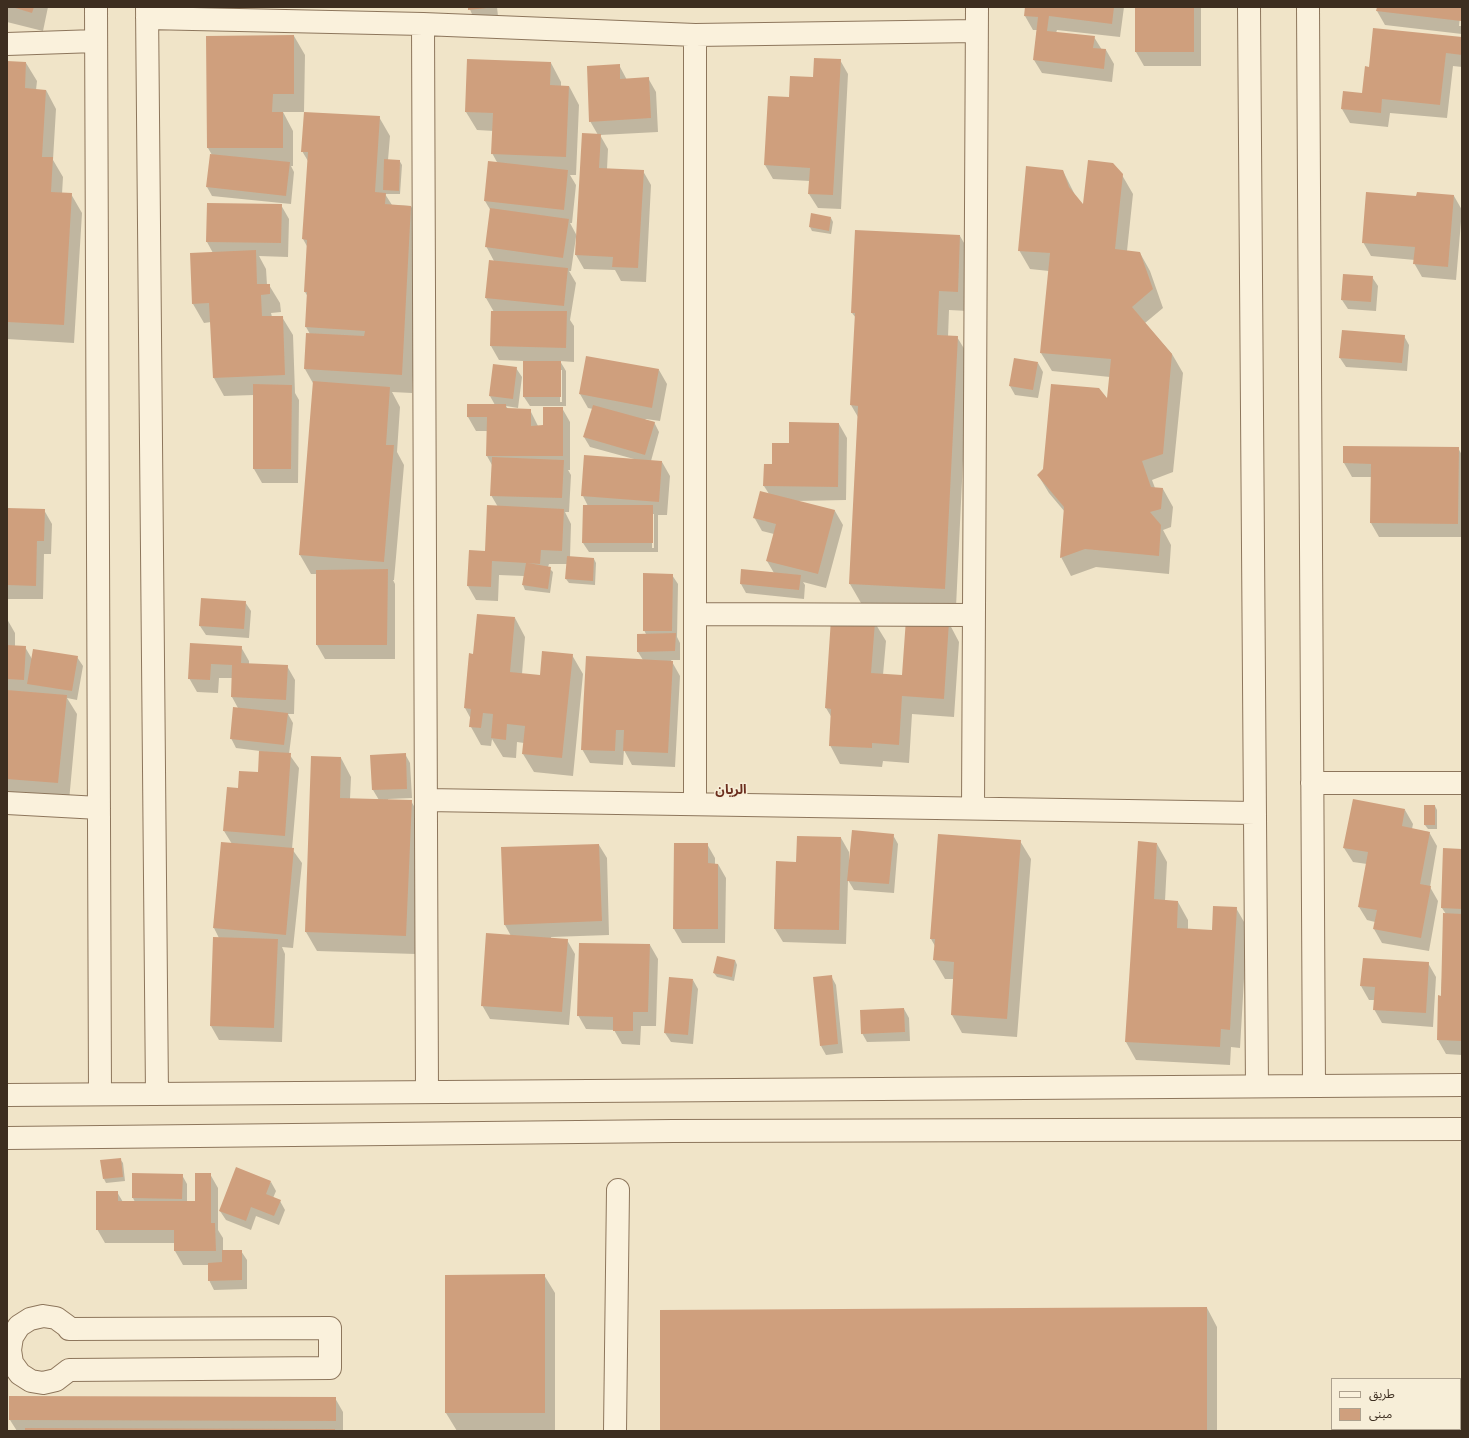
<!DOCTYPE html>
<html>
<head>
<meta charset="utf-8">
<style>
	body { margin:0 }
	#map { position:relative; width:1469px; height:1438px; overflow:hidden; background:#f0e4c8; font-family:"Playfair Display","Noto Sans Arabic",serif }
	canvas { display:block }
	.frame { position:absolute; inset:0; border:8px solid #3d2e20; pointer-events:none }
	.legend { position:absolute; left:1331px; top:1378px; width:130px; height:52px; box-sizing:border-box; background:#f7eed8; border:1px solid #ada18e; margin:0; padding:5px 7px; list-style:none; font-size:12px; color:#3d2e20 }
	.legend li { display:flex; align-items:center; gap:8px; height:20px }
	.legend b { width:20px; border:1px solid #ada18e }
</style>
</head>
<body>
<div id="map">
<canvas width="1469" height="1438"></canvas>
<div class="frame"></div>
<ul class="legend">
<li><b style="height:5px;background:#faf1dc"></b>طريق</li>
<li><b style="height:11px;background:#cf9f7d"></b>مبنى</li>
</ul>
</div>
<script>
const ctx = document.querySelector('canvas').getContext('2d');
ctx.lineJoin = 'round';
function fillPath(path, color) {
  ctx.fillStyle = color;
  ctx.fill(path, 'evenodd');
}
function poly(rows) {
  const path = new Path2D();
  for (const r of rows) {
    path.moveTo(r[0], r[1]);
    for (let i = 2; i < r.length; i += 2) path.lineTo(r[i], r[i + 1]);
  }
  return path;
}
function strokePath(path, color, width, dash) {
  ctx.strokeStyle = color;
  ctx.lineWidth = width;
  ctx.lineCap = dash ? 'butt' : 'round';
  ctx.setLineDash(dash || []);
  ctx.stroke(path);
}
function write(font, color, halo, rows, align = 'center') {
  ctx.font = font + ' "Playfair Display","Noto Sans Arabic",serif';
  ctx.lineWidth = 3;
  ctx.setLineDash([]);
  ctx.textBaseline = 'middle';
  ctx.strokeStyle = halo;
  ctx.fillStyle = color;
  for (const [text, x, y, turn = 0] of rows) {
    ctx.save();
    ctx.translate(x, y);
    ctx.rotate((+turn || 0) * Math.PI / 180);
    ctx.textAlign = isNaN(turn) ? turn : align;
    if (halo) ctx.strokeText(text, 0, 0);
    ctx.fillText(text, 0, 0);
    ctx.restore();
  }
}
const shadow = poly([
	[7,7,48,7,43,31,7,22],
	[188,7,229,7,229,12],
	[469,7,497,7,498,16,474,19],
	[1026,7,1124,7,1120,37,1057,30,1056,33,1094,37,1102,50,1106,50,1114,64,1112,82,1042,73,1034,60,1037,30,1033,30,1025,16],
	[1136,7,1201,7,1201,66,1144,66,1136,52],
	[1378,7,1461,7,1459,26,1461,26,1462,18,1462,34,1385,25,1377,11],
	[294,36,305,55,304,112,283,112,293,131,293,166,291,166,294,172,291,204,212,196,207,187,212,155,208,148],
	[1462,38,1462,67,1453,66,1447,118,1390,113,1388,127,1350,123,1342,109,1363,94,1370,68],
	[840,60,848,74,841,209,818,208,809,194,810,181,773,179,765,165,769,97,790,98,814,78],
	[7,62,26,63,37,81,36,90,46,90,56,109,53,160,63,177,62,194,71,194,82,213,74,343,7,339],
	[551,63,561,82,561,86,569,86,579,105,576,175,570,175,576,185,572,223,570,223,577,236,598,135,590,121,619,65,627,80,648,78,656,92,658,132,600,135,608,149,607,169,643,171,651,185,646,282,621,281,615,270,584,269,576,255,577,237,576,237,571,271,569,271,576,283,570,320,574,326,574,362,560,361,566,371,566,406,530,406,524,397,524,361,499,360,491,346,492,312,494,312,486,298,494,261,486,246,491,211,485,201,489,163,498,164,492,153,494,131,477,130,466,112],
	[560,370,562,370,562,402,560,402],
	[379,117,390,136,388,160,399,160,402,165,400,194,385,194,392,205,411,206,421,225,412,393,392,392,400,407,397,452,404,465,394,580,393,580,395,584,395,659,325,659,317,645,317,574,311,574,300,555,314,385,305,369,310,334,306,327,308,297,305,292,308,248,303,239,308,161,302,151],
	[1063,171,1076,197,1084,206,1122,175,1133,194,1127,251,1140,253,1150,271,1163,308,1145,323,1172,354,1183,373,1173,472,1152,480,1155,488,1163,489,1173,507,1171,527,1163,530,1171,545,1169,574,1096,567,1071,576,1061,557,1065,512,1049,493,1038,475,1108,400,1110,377,1052,371,1041,353,1049,271,1030,269,1019,250],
	[1454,196,1462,210,1456,280,1422,277,1414,263,1415,260,1371,256,1363,242,1417,197],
	[281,205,289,219,288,257,259,256,266,269,267,285,269,285,280,303,281,312,271,313,272,317,282,317,293,335,295,393,299,400,298,483,262,483,254,469,254,395,224,396,214,378,211,322,204,323,193,304,191,254,213,253,207,242],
	[831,218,833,222,831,234,812,231,810,227],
	[960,236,971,255,968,311,949,310,948,337,957,337,968,355,956,607,861,603,850,584,858,417,851,405,856,318,852,313],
	[1344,275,1372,277,1378,286,1376,311,1348,309,1342,300],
	[1404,336,1409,345,1407,371,1346,367,1340,358],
	[1038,363,1043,372,1038,398,1015,395,1010,386],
	[516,368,522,377,518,408,506,406,508,409,530,410,538,426,544,426,562,408,570,422,570,470,568,470,571,475,569,512,565,512,571,524,570,557,594,559,596,563,595,585,569,583,566,579,567,564,549,564,548,567,553,572,550,593,525,590,523,585,524,576,499,575,498,601,476,600,468,586,486,552,498,507,491,495,492,465,487,456,487,431,476,431,468,417,495,405,490,396],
	[659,370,667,384,660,421,646,419,645,420,654,422,659,432,651,461,662,462,670,476,667,515,658,515,658,552,589,552,583,543,588,506,583,496,634,459,590,447,584,437,593,409,588,408,580,394],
	[652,514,654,514,654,548,652,548],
	[839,424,847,438,846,500,796,501,835,511,843,525,826,588,803,582,805,585,804,599,746,593,741,584,742,570,774,573,767,561,774,534,762,531,754,517,769,494,764,486,773,465,790,444],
	[1458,448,1462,455,1462,537,1379,537,1371,523,1372,477,1352,477,1344,463],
	[7,509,44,510,52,524,51,554,44,554,43,599,7,599],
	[672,575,678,584,677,637,680,643,680,660,671,660,680,676,675,767,632,765,624,750,623,765,590,763,582,749,643,660,638,652,646,634,644,630],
	[202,599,245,602,251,611,249,638,206,635,200,626],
	[515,618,525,637,522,674,541,676,572,655,583,674,573,776,534,772,523,754,524,743,517,742,516,758,503,757,492,739,491,746,481,745,471,727,471,719,465,708,474,655],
	[7,619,15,633,15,646,25,647,32,659,77,657,83,666,77,700,67,698,77,714,69,801,7,796],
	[875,623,886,641,883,675,903,676,949,623,959,642,954,717,912,714,909,763,883,761,882,767,840,764,830,745,832,718,826,708],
	[191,644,241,647,249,661,249,664,287,666,295,680,294,714,288,714,293,723,289,754,299,768,292,849,302,863,293,948,282,947,285,954,282,1042,219,1040,211,1026,219,938,214,928,222,843,232,844,224,831,239,789,259,773,260,751,236,748,231,738,238,708,232,697,233,678,219,678,218,693,197,692,189,678],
	[405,754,410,763,412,798,388,799,388,800,411,801,422,820,416,954,317,951,306,932,312,757,341,758,351,777,350,799,379,800,373,790,371,756],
	[1425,806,1435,806,1437,810,1437,829,1428,829,1425,825],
	[1405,810,1413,824,1412,829,1429,832,1437,846,1430,887,1438,901,1429,951,1382,943,1374,929,1375,922,1367,920,1359,907,1367,864,1353,862,1344,848],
	[893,835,898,844,894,893,854,890,848,880,846,944,783,942,775,929,797,863,841,838,849,852,849,860,850,861],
	[1020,841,1031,859,1017,1037,962,1033,952,1015,954,979,945,979,934,960,935,946,931,939],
	[675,844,707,844,715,858,715,864,718,864,726,878,725,943,682,943,674,929],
	[1157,844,1167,862,1165,901,1178,902,1188,920,1188,930,1213,931,1236,908,1247,927,1240,1048,1231,1047,1230,1065,1136,1060,1126,1042],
	[599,845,607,858,609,935,551,937,551,939,567,940,575,954,569,1025,490,1019,482,1005,511,936,505,925,502,848],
	[1444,849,1462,850,1462,1055,1446,1054,1438,1040,1446,914,1442,908],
	[650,945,658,959,656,1026,641,1026,640,1045,622,1044,614,1030,586,1029,578,1015],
	[735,960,737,965,734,981,717,977,714,973],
	[1428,963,1436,977,1433,1027,1382,1023,1374,1009,1375,1000,1369,1000,1361,986],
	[831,976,836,985,843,1053,826,1055,821,1046],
	[693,980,698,989,693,1044,671,1042,665,1033],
	[904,1009,909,1018,910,1041,867,1042,862,1033],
	[120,1159,123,1163,125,1181,106,1183,104,1179],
	[210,1174,218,1188,218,1230,223,1238,223,1251,241,1251,247,1260,247,1289,214,1290,209,1280,209,1265,183,1265,175,1251,175,1243,105,1243,97,1229,117,1192,123,1202,135,1202,133,1198,182,1175,187,1184,187,1202,196,1202],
	[271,1182,276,1191,273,1198,280,1201,285,1210,279,1225,256,1216,251,1230,226,1220,220,1211],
	[544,1275,555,1293,555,1431,457,1431,446,1413],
	[1207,1308,1217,1327,1217,1431,661,1431],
	[335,1398,343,1412,343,1431,17,1431,10,1420]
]);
const building = poly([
	[12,7,34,7,32,13],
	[468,7,486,7,487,8,468,10],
	[1025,7,1114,7,1112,24,1049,16,1047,31,1095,36,1093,48,1106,49,1104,69,1033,60,1038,17,1024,16],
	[1135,7,1194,7,1194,52,1135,52],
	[1377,7,1462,7,1462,9,1461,21,1376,11],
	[1373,28,1462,37,1462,55,1446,53,1440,105,1382,99,1381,113,1341,109,1343,91,1362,93,1365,66,1369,67],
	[294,35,294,94,273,94,272,112,283,112,283,148,207,148,206,36],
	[814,58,841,59,833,195,808,194,810,168,764,165,768,96,789,97,790,76,813,77],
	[467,59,551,62,550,85,569,86,566,157,491,154,493,113,465,112],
	[7,61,26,62,25,88,46,90,42,157,53,157,51,192,72,193,64,325,7,322],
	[620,64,620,79,649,77,651,118,589,122,587,66],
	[304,112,380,116,375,192,386,193,385,204,411,206,402,375,304,369,306,333,364,336,365,331,305,327,307,292,304,292,307,240,302,239,308,152,301,152],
	[582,133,601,134,599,168,644,170,638,268,612,267,613,257,575,255],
	[210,154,290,162,286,196,206,187],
	[384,159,400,160,399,191,383,190],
	[1088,160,1113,163,1123,174,1115,249,1140,252,1153,289,1132,307,1172,354,1163,454,1142,461,1151,487,1163,488,1161,509,1150,512,1161,525,1159,556,1085,549,1060,558,1064,507,1037,475,1043,469,1051,384,1099,388,1107,398,1111,359,1040,353,1050,253,1018,251,1026,166,1063,170,1069,187,1083,204],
	[488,161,568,170,564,210,484,201],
	[1366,192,1416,196,1417,192,1454,195,1448,267,1413,264,1415,247,1362,243],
	[207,203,282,204,281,243,206,242],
	[490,208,569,219,563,258,485,247],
	[811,213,831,217,829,231,809,227],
	[855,230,960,235,958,292,939,291,937,335,958,336,945,589,849,584,858,406,850,405,855,313,851,313],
	[256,250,257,284,270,284,270,294,261,295,262,316,283,316,285,375,213,378,209,303,192,304,190,253],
	[489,260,568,268,564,306,485,298],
	[1343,274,1373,276,1371,302,1341,300],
	[491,311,567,311,566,348,490,346],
	[1342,330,1405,335,1402,363,1339,358],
	[586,356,659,369,652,408,579,394],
	[1014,358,1038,362,1033,390,1009,386],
	[523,361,561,361,561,397,523,397],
	[493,364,517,367,513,399,489,396],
	[313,381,390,387,386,445,394,445,384,562,299,555],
	[253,384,292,385,291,469,253,469],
	[467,404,506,404,506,408,531,409,531,426,543,425,543,407,563,407,563,456,486,456,487,417,467,417],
	[593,405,655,422,645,455,583,437],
	[789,422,839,423,838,487,763,486,764,464,772,464,772,443,789,443],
	[1343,446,1459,447,1458,524,1370,523,1371,464,1343,463],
	[584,455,662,461,659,502,581,496],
	[492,457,564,460,562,498,490,496],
	[760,491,835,510,818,574,766,561,776,524,753,518],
	[487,505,564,509,562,551,541,550,540,564,528,563,551,567,548,589,522,585,526,563,492,561,491,587,467,586,469,550,485,551],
	[583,505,653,505,653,543,582,543],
	[7,508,45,509,44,541,37,541,36,586,7,585],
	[567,556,594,558,593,581,565,579],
	[388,569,387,645,316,645,316,570],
	[741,569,801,575,799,590,740,584],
	[643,573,673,574,672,631,643,631],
	[201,598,246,601,244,629,199,626],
	[477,614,515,617,510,672,540,675,542,651,573,654,562,758,522,754,525,726,507,724,506,740,491,738,493,714,483,713,481,728,469,727,471,709,464,708,469,653,473,654],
	[831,619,875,622,871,673,902,675,906,619,949,622,944,699,902,696,899,745,872,743,872,748,829,746,831,709,825,708],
	[676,633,675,651,637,652,637,634],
	[190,643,242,646,241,663,288,665,286,700,231,697,232,665,211,664,210,680,188,679],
	[7,645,26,646,24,680,7,679],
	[33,649,78,656,72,691,27,684],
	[586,656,673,661,668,753,623,751,624,730,616,730,615,751,581,750],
	[7,690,67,695,58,783,7,779],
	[233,707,288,713,284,745,230,739],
	[259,751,291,753,285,836,223,831,227,787,238,788,239,771,258,772],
	[406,753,407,789,372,790,370,755],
	[311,756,341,757,340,798,412,800,406,936,305,932],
	[1353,799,1405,809,1402,826,1430,832,1420,884,1431,886,1421,938,1373,929,1377,910,1358,907,1368,852,1343,848],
	[1424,805,1435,805,1435,825,1424,825],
	[852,830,894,834,889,884,847,881],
	[938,834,1021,840,1007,1019,951,1015,954,962,933,960,935,939,930,939],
	[797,836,841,837,839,930,774,929,776,861,796,862],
	[1138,841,1157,843,1154,899,1178,901,1177,928,1212,930,1213,906,1237,907,1230,1030,1221,1029,1220,1047,1125,1042],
	[221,842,294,848,286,935,213,928],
	[674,843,708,843,708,863,718,864,718,929,673,929],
	[599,844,602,921,504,925,501,847],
	[1443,848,1462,849,1462,909,1441,908],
	[1443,913,1462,914,1462,1041,1437,1040,1438,995,1441,996],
	[486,933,568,939,562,1012,481,1006],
	[213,937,278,939,274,1028,210,1026],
	[579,943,650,944,648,1012,633,1012,633,1031,613,1031,613,1017,577,1016],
	[717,956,735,960,732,977,713,973],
	[1363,958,1429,962,1426,1013,1373,1010,1375,987,1360,986],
	[832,975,838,1044,820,1046,813,977],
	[669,977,693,979,688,1035,664,1033],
	[904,1008,905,1032,861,1034,860,1010],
	[121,1158,123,1177,103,1179,100,1160],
	[236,1167,271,1181,266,1194,281,1200,274,1216,251,1207,246,1221,219,1211],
	[132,1173,183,1174,182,1199,132,1198],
	[195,1173,211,1173,211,1223,215,1223,216,1251,174,1251,174,1230,96,1230,96,1191,118,1191,118,1201,195,1201],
	[222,1250,242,1250,242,1280,208,1281,208,1263,222,1262],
	[545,1274,545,1413,445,1413,445,1275],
	[1207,1307,1207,1431,660,1431,660,1310],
	[9,1396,336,1397,336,1421,9,1420],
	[25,1428,335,1429,335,1431,25,1431]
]);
const minor = poly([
	[96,7,100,1094],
	[147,7,157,1094],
	[1249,7,1257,1086],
	[1308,7,1314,1086],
	[147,18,423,24],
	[695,35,695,803],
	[7,44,96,41],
	[695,614,974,615],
	[1312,783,1462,783],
	[426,800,1255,813],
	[7,803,99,808],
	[973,807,977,7],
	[427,1092,423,24,695,35,976,31],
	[7,1095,1462,1085],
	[7,1138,673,1131,1462,1129],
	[43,1316,56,1318,67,1326,69,1329,330,1328,330,1368,69,1370,56,1380,43,1383,31,1381,20,1374,12,1363,10,1350,12,1337,19,1326,30,1319,43,1316],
	[615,1431,618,1190]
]);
const neighbourhoodNames = [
	["الريان",731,790]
];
fillPath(shadow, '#0003');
fillPath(building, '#cf9f7d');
strokePath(minor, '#8d765c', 24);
strokePath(minor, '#faf1dc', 22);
write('bold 13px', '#6b2e1e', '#f7eed8', neighbourhoodNames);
</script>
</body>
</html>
